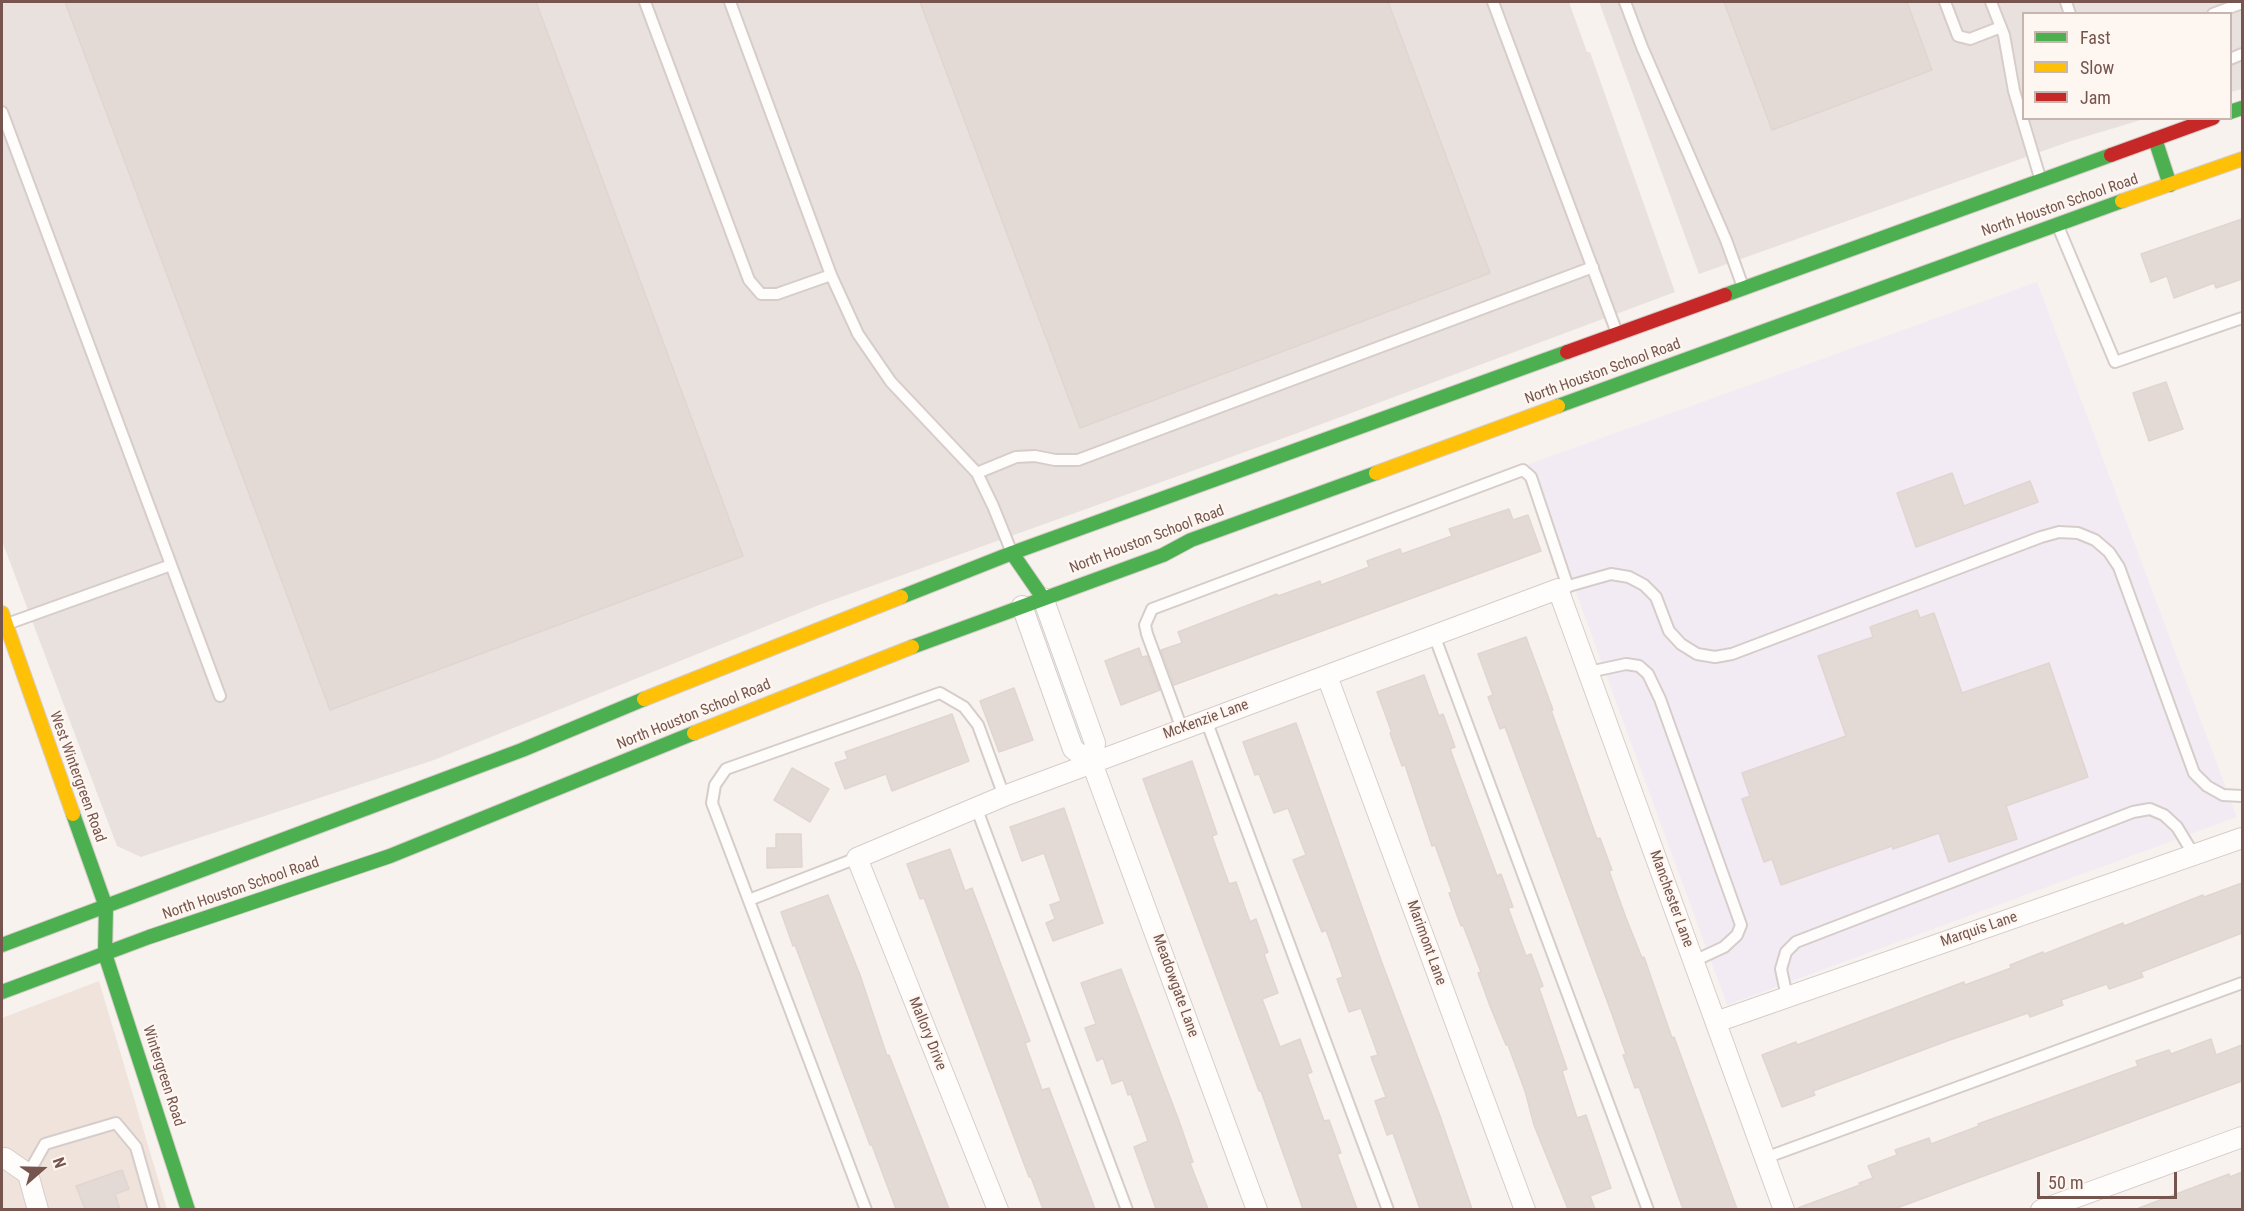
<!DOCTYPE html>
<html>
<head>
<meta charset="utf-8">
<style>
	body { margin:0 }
	#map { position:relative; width:2244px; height:1211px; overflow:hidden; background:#f7f2ee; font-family:"Roboto Condensed",sans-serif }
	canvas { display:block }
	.frame { position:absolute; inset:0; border:3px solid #75554e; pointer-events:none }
	.legend { position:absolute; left:2022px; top:12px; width:210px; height:108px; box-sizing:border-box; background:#fef6f0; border:2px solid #c7b6af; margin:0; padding:8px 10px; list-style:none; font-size:18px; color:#75554e }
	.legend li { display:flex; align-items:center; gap:12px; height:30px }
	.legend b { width:30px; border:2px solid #c7b6af }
	.north { position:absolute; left:12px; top:1139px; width:60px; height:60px; -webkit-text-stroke:4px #fef6f0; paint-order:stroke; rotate:70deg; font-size:16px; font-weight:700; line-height:24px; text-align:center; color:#75554e }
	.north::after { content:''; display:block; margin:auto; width:21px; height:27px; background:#75554e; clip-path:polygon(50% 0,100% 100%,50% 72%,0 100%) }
	.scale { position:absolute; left:2037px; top:1172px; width:140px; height:27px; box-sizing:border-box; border:3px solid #75554e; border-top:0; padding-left:8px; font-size:18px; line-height:21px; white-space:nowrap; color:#75554e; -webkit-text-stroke:4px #fef6f0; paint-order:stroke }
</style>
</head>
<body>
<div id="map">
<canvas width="2244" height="1211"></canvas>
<div class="frame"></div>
<ul class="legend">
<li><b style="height:8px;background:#4caf50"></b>Fast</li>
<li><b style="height:8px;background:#ffc107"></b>Slow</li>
<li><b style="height:8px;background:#c62828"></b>Jam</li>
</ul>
<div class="north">N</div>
<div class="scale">50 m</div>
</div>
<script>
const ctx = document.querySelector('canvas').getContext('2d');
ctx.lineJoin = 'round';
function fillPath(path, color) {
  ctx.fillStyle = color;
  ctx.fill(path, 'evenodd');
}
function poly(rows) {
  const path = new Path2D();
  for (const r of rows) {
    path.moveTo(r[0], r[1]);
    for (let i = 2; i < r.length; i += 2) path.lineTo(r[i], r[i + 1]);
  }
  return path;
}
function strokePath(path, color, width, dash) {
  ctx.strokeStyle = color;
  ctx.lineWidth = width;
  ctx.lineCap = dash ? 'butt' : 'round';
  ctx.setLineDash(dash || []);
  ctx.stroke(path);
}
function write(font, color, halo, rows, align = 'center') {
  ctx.font = font + ' "Roboto Condensed",sans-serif';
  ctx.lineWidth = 4.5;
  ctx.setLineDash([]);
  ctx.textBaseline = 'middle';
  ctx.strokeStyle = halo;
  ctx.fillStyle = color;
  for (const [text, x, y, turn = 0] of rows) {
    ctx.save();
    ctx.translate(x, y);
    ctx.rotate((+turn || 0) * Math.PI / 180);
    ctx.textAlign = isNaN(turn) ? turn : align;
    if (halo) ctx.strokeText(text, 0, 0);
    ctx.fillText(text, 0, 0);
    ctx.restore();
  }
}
const residential = poly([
	[99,981,167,1209,2,1210,2,1018]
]);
const industrial = poly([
	[2,2,1569,2,1587,52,1590,52,1675,292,1295,434,819,605,434,760,141,857,117,846,2,541],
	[1599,2,2242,2,2242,89,2231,92,2230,14,2024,14,2024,118,2144,119,2068,142,1699,274]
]);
const education = poly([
	[2037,282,2237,817,1727,1005,1529,464]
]);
const building = poly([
	[65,2,536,2,743,556,330,710,65,2],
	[920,2,1388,2,1490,273,1080,428,920,2],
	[1724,2,1907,2,1932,70,1772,130,1724,2],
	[2242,219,2242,279,2216,288,2214,283,2174,298,2167,276,2151,282,2141,254,2242,219],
	[2166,382,2183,429,2149,441,2133,393,2166,382],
	[1952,473,1964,506,2030,481,2038,502,1916,547,1897,493,1952,473],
	[1509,509,1513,520,1528,515,1541,551,1174,685,1161,650,1182,643,1178,632,1277,594,1278,596,1320,581,1321,585,1369,567,1367,561,1400,549,1402,554,1452,536,1449,529,1509,509],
	[1917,610,1920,618,1934,613,1962,693,2049,663,2088,777,2006,806,2017,839,1949,862,1939,833,1893,849,1892,846,1781,885,1772,859,1764,862,1742,799,1750,796,1742,773,1846,736,1818,656,1873,637,1870,627,1917,610],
	[1526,637,1553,710,1551,710,1597,839,1600,838,1612,870,1609,871,1626,918,1642,958,1644,957,1672,1038,1674,1037,1737,1209,1683,1209,1639,1087,1635,1088,1623,1055,1626,1054,1612,1014,1505,727,1500,729,1488,697,1493,695,1478,654,1526,637],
	[1139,648,1142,657,1147,656,1160,690,1121,705,1105,661,1139,648],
	[1424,675,1439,716,1443,714,1455,747,1450,749,1497,876,1501,874,1513,907,1508,908,1526,956,1531,954,1543,986,1539,988,1567,1069,1562,1071,1577,1118,1586,1115,1611,1188,1590,1196,1595,1209,1568,1209,1534,1125,1525,1091,1508,1045,1506,1045,1490,1006,1478,973,1481,972,1463,925,1461,926,1449,893,1452,892,1435,845,1432,846,1405,765,1402,766,1390,733,1392,733,1377,692,1424,675],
	[1014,688,1033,740,999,752,980,701,1014,688],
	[952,714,969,761,892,791,886,774,845,789,835,763,848,759,845,752,952,714],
	[1296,723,1382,963,1440,1116,1472,1209,1420,1209,1393,1133,1387,1135,1375,1101,1386,1097,1371,1057,1378,1055,1361,1008,1349,1012,1337,979,1343,977,1326,930,1322,932,1293,860,1306,855,1288,808,1274,813,1259,774,1255,775,1243,742,1296,723],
	[1192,761,1217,834,1212,836,1229,884,1236,882,1250,922,1256,919,1268,952,1264,954,1278,993,1262,999,1280,1047,1300,1039,1312,1072,1307,1074,1324,1121,1329,1120,1341,1153,1337,1154,1357,1209,1303,1209,1261,1091,1259,1091,1155,812,1143,779,1192,761],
	[792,768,829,789,810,822,774,800,792,768],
	[1064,808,1103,923,1053,941,1046,923,1055,919,1050,905,1061,901,1044,853,1022,861,1010,827,1064,808],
	[776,834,801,834,802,867,767,868,767,848,776,848,776,834],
	[950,849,965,891,972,888,1030,1041,1025,1043,1042,1090,1049,1088,1095,1209,1043,1209,1031,1177,1029,1177,924,898,920,899,907,864,950,849],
	[2242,883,2242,933,2141,972,2143,977,2109,989,2107,984,2061,1000,2063,1005,2030,1017,2028,1013,1947,1041,1813,1091,1815,1095,1782,1107,1762,1055,1796,1042,1797,1045,1964,982,1965,985,2011,968,2010,965,2043,952,2044,954,2123,923,2124,926,2203,895,2204,897,2242,883],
	[828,895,860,975,887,1056,889,1055,949,1209,896,1209,872,1145,870,1145,795,945,793,946,781,912,828,895],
	[1121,969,1179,1121,1193,1162,1190,1163,1208,1209,1156,1209,1134,1147,1148,1141,1131,1094,1128,1095,1123,1080,1112,1084,1103,1058,1097,1061,1085,1028,1096,1024,1081,983,1121,969],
	[2211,1039,2216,1055,2242,1045,2242,1081,1894,1209,1799,1209,1798,1208,1860,1185,1859,1183,1873,1178,1868,1166,1897,1155,1895,1150,1929,1138,1931,1144,1979,1126,1978,1124,2138,1066,2136,1061,2169,1050,2171,1054,2211,1039],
	[122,1170,129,1189,115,1194,120,1209,85,1209,76,1186,122,1170],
	[2242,1172,2242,1209,2139,1209,2139,1208,2229,1174,2230,1177,2242,1172]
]);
const lane = poly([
	[645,2,749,280,761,294,777,294,831,275],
	[730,2,831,275,858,334,891,382,977,473,993,506,1012,553],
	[1493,2,1617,333],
	[1625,2,1642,47,1726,240,1743,287],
	[1945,2,1958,36,1970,39,2001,27],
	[1991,2,2004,35,2014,91,2041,181],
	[2066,2,2070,14],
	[2213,14,2242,3],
	[2230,59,2242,54],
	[2,112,220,696],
	[2057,224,2115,362,2242,318],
	[977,473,1016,457,1035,456,1055,460,1078,460,1593,267],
	[1558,589,1611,574,1629,577,1644,585,1656,597,1669,631,1681,644,1697,654,1715,657,1732,654,2041,537,2059,532,2078,533,2095,540,2109,552,2119,567,2194,773,2207,786,2223,795,2242,796],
	[7,624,171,565],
	[1434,635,1648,1210],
	[1589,672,1626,664,1639,666,1648,674,1660,699,1741,925,1737,935,1724,947,1694,961],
	[1206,720,1388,1210],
	[1182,729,1147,634,1145,625,1152,609,1523,470,1531,477,1568,587],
	[976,807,1127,1210],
	[749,900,857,858],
	[1787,997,1781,969,1786,952,1796,942,2133,812,2150,809,2164,815,2177,827,2194,855],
	[1765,1158,2242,983],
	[28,1174,45,1144,116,1123,136,1147,154,1210],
	[866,1210,712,803,715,785,726,769,940,693,964,707,978,725,1004,796]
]);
const street = poly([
	[1043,598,1095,743,1092,763,1257,1210],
	[1022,606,1073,749,1092,763],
	[1327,676,1525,1210],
	[1716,1022,2242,838],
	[2,1159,5,1158,28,1174,38,1210],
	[998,1210,857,858,1004,796,1558,589,1784,1210],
	[2041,1210,2242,1137]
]);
const fast = poly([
	[2230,112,2242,108],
	[2155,139,2170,185],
	[1725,295,2111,155],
	[1558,406,2122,201],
	[1012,553,1043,598],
	[901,597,1012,553,1567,352],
	[912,647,1163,555,1191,540,1376,473],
	[73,814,106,907,105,954,188,1210],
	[2,945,522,750,644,699],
	[2,992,149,937,390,856,694,733]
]);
const slow = poly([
	[2122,201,2242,159],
	[1376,473,1558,406],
	[2,613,73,814],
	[644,699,901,597],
	[694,733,912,647]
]);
const jam = poly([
	[2111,155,2213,118],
	[1567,352,1725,295]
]);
const streetNames = [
	["North Houston School Road",2060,206,-19],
	["North Houston School Road",1603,372,-20],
	["North Houston School Road",1147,540,-21],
	["North Houston School Road",694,715,-22],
	["McKenzie Lane",1206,720,-20],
	["West Wintergreen Road",77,777,70],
	["North Houston School Road",241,889,-19],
	["Manchester Lane",1671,899,70],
	["Marquis Lane",1979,930,-19],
	["Marimont Lane",1426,943,70],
	["Meadowgate Lane",1175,986,70],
	["Mallory Drive",927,1034,68],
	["Wintergreen Road",163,1076,72]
];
fillPath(residential, '#f0e3dc');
fillPath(industrial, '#e9e1dd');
fillPath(education, '#f2ebf4');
fillPath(building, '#e4dad5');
strokePath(building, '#e0d5d0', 1.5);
strokePath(lane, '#d6cdca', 14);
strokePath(street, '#d6cdca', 22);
strokePath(fast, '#d7cdca', 16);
strokePath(slow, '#d7cdca', 16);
strokePath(jam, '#d7cdca', 16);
strokePath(lane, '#fefdfc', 10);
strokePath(street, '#fefdfc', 20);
strokePath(fast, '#4caf50', 14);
strokePath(slow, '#ffc107', 14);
strokePath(jam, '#c62828', 14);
write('15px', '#75554e', '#fef6f0', streetNames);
</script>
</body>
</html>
